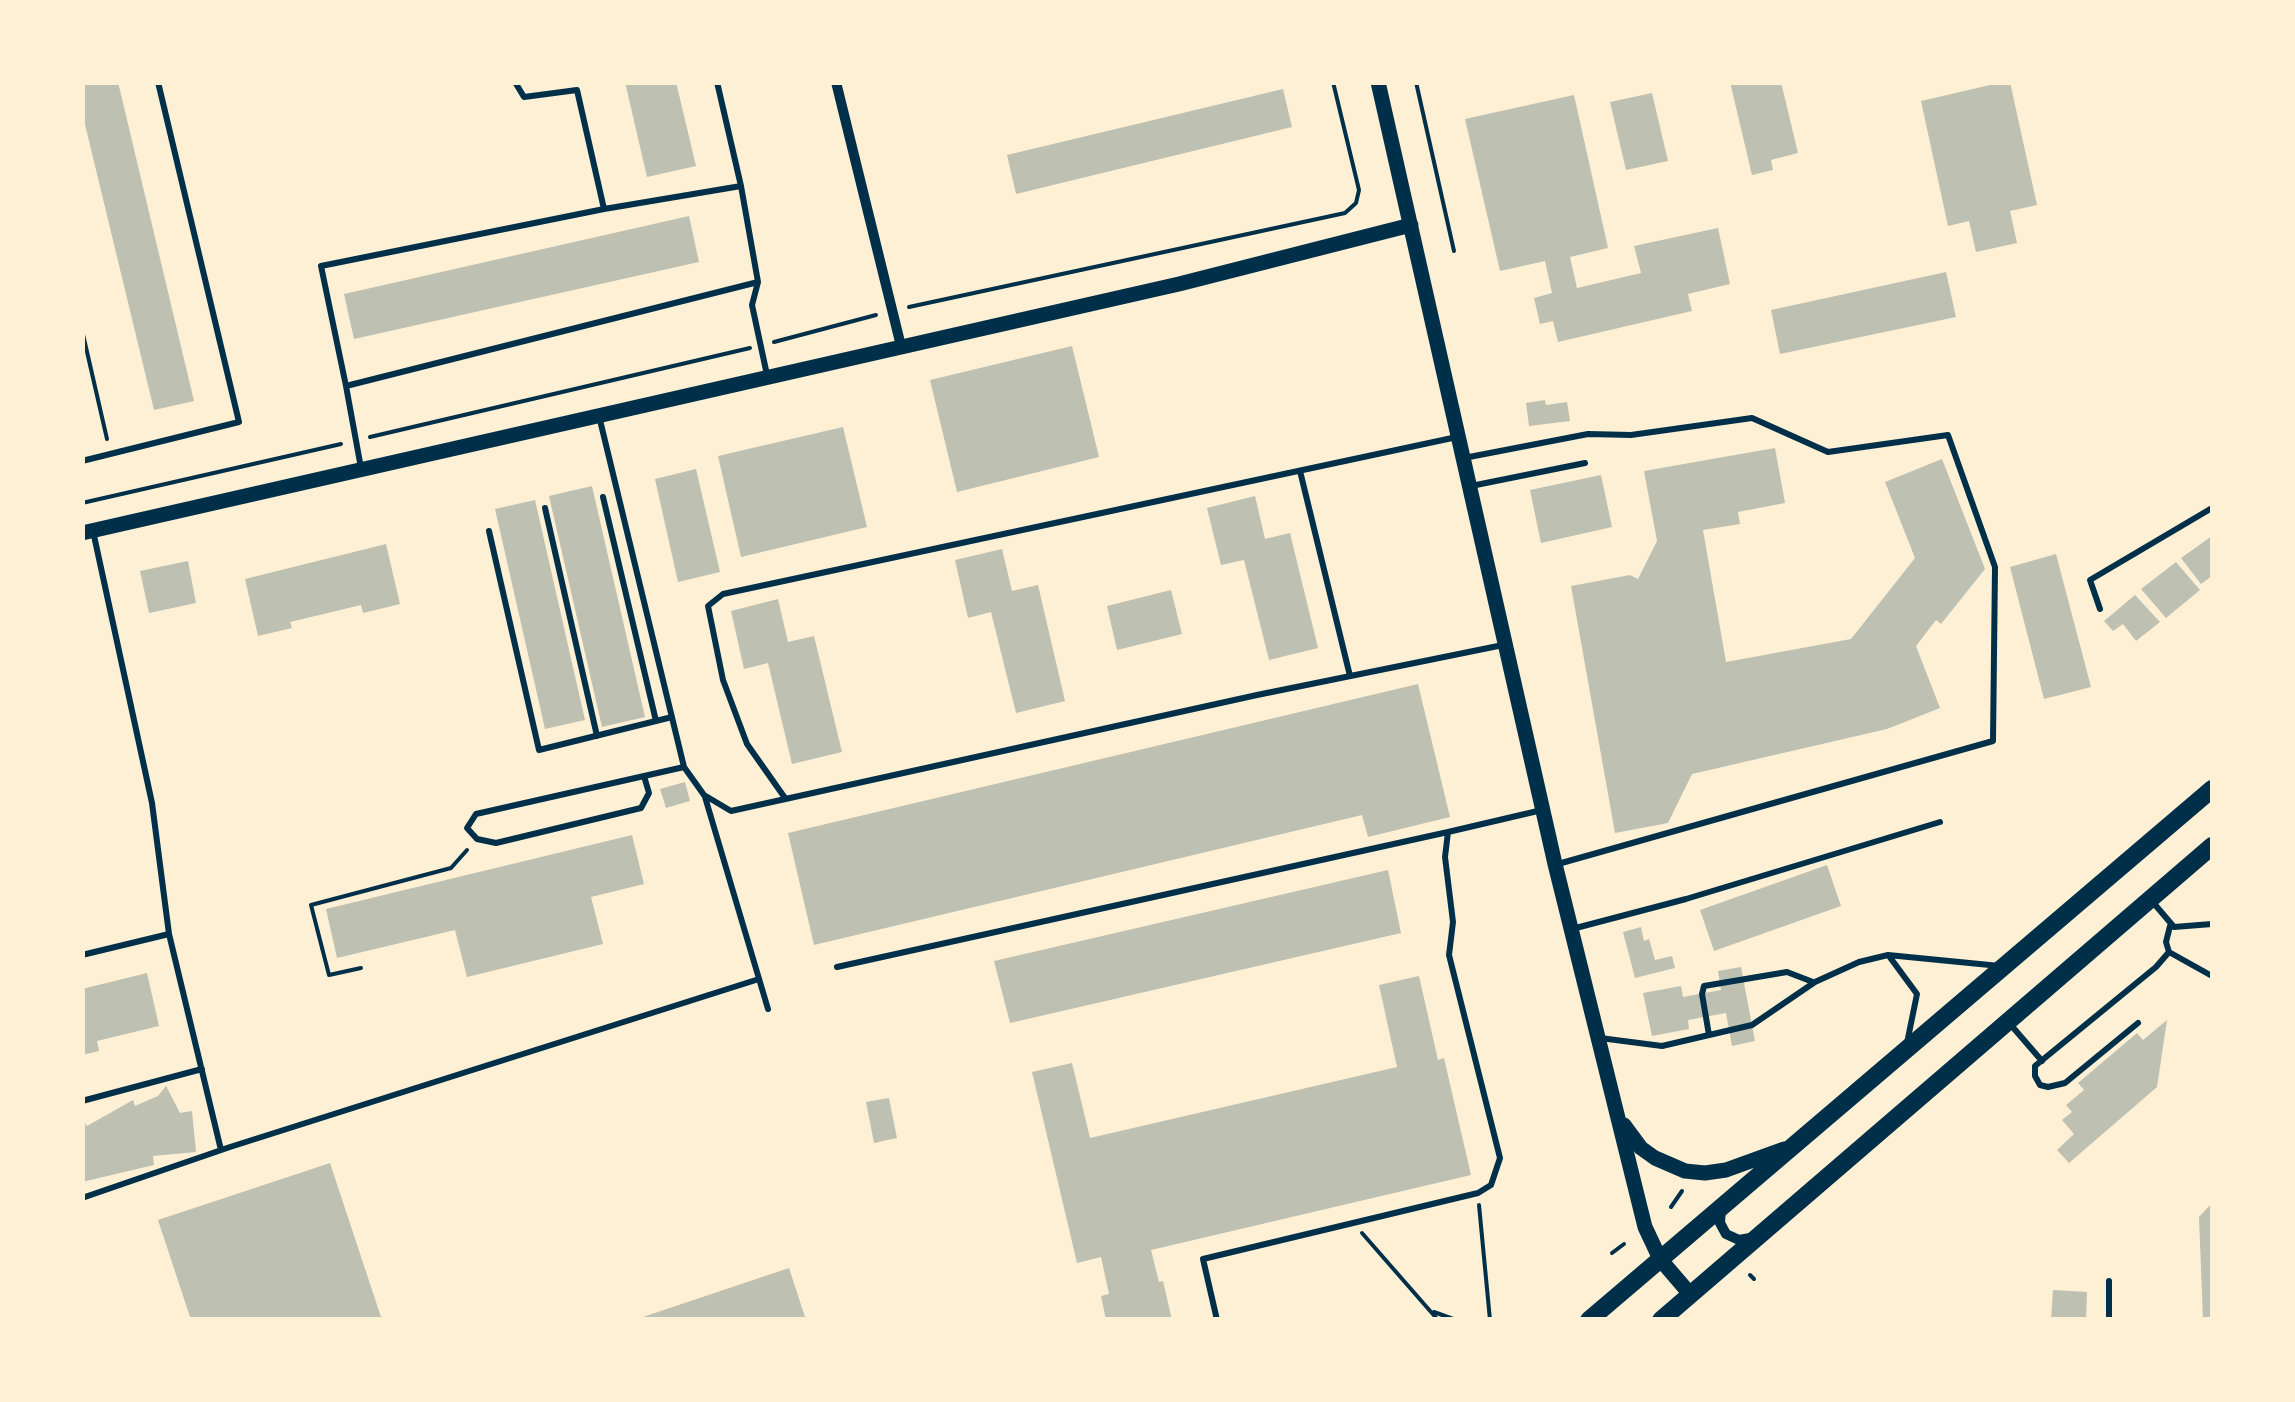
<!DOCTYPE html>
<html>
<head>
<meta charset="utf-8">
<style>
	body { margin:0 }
	#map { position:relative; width:2295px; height:1402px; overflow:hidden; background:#fdf0d5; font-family:"Nunito Sans",sans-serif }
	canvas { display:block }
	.frame { position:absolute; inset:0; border:85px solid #fdf0d5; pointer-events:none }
</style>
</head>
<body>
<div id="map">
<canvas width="2295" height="1402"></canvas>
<div class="frame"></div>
</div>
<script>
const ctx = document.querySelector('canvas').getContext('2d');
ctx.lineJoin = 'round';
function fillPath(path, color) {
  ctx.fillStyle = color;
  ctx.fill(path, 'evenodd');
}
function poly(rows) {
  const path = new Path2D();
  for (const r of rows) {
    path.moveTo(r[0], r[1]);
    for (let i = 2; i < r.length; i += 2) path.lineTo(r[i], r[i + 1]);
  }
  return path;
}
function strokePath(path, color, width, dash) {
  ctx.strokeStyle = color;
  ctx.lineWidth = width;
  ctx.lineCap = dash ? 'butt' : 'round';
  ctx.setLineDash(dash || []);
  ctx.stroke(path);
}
const building = poly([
	[82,82,118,82,194,401,154,410,82,112],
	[625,82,676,82,696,166,647,177],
	[1730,82,1781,82,1798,153,1771,160,1773,170,1752,175],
	[2003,82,2010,82,2037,205,2010,211,2017,243,1976,252,1969,221,1948,226,1921,101],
	[1283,89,1292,127,1016,194,1007,155],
	[1652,93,1668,161,1626,170,1610,102],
	[1574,95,1608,248,1570,257,1577,288,1641,273,1634,246,1718,228,1730,284,1688,294,1692,311,1558,342,1553,321,1540,324,1534,298,1552,293,1545,261,1500,271,1465,119],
	[689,216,699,262,354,339,344,294],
	[1946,272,1956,317,1780,354,1771,310],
	[1072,346,1099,457,957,492,930,380],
	[1545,400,1546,405,1567,402,1570,421,1529,426,1526,403],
	[843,427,867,527,741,557,718,456],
	[1775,448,1785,503,1738,512,1740,524,1703,530,1726,662,1851,639,1915,558,1885,482,1942,459,1985,569,1941,624,1936,620,1916,646,1940,708,1887,729,1692,774,1668,823,1615,833,1571,586,1630,575,1638,579,1657,541,1644,471],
	[696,469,720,572,678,582,655,479],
	[1601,475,1612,527,1541,543,1530,490],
	[592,486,645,717,602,727,549,496],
	[1255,496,1265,539,1290,533,1318,648,1269,660,1244,560,1221,565,1207,508],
	[535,500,585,720,545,729,495,509],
	[2212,536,2212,576,2201,584,2181,558],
	[386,544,400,604,363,613,361,605,290,622,292,628,258,636,245,579],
	[1002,549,1012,591,1038,585,1065,701,1016,713,991,612,968,618,955,560],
	[2056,554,2091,687,2044,699,2010,567],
	[188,561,196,603,149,613,140,571],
	[2176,562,2200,590,2166,618,2141,589],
	[1171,590,1182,634,1117,650,1107,606],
	[2135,595,2160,622,2136,641,2123,624,2113,631,2104,621],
	[778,599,788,642,814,636,842,752,792,764,768,663,744,669,731,611],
	[1418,684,1450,817,1368,837,1362,815,814,945,788,833],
	[685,782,690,801,666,808,660,789],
	[632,835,644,884,591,897,603,944,467,977,455,930,337,958,326,909],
	[1827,865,1841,906,1714,951,1700,910],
	[1388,870,1401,933,1010,1023,994,961],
	[1641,927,1644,941,1649,939,1655,960,1672,956,1675,968,1635,978,1623,932],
	[1741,967,1755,1041,1732,1046,1726,1013,1688,1020,1689,1029,1652,1036,1643,993,1681,986,1683,997,1721,990,1718,971],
	[147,973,159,1026,97,1041,99,1051,82,1055,82,989],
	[1419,976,1438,1060,1444,1058,1471,1175,1151,1250,1159,1282,1163,1281,1172,1320,1106,1320,1101,1296,1109,1294,1101,1257,1077,1263,1032,1072,1072,1063,1090,1138,1397,1067,1379,985],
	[2167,1020,2157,1087,2069,1163,2057,1150,2074,1134,2062,1120,2072,1112,2066,1105,2084,1090,2078,1083,2137,1033,2143,1040],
	[166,1086,180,1113,192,1111,196,1152,153,1156,154,1165,82,1182,82,1119,87,1126,133,1100,135,1106,158,1096],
	[889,1098,897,1138,874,1143,866,1102],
	[330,1163,382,1320,191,1320,158,1220],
	[2212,1203,2212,1320,2203,1320,2199,1217],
	[789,1268,806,1320,637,1320,637,1319],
	[2053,1290,2087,1292,2086,1320,2051,1320]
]);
const path = poly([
	[1416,82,1454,251],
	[909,307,1345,213,1356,203,1359,190,1333,82],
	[82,330,107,439],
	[774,342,876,315],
	[370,437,750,348],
	[82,503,341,444],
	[361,968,329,975,311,905,451,868,467,850],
	[1479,1205,1490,1320],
	[1671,1207,1682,1191],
	[1362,1233,1438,1320],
	[1612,1253,1624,1244],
	[1750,1275,1754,1279],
	[1434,1312,1456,1320]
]);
const service = poly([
	[515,82,524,97,577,90,604,209],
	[717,82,741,186,758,282,752,305,767,375],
	[346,386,321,266,604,209,741,186],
	[599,416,684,767,704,795,731,811,1257,695,1503,645],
	[1464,458,1588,434,1631,435,1752,418,1828,452,1948,435,1995,567,1993,741,1558,864],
	[82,461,239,422,158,82],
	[361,468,346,386,758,282],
	[1300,471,1350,676],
	[1471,486,1585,463],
	[603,497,656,721],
	[545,508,597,736],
	[93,531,152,803,169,934],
	[489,531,539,750,672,717],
	[2100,609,2090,580,2212,508],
	[644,776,649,793,641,808,496,843,477,839,467,828,476,814,684,767],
	[705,797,768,1009],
	[785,798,747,744,723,680,708,606,723,594,1457,437],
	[2151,900,2174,927,2212,924],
	[2170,926,2166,942,2169,952,2212,976],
	[1572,929,1686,899,1940,822],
	[82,955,169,934,221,1150],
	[1889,956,1917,994,1907,1043],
	[837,967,1448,832],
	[2138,1023,2065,1083,2048,1087,2040,1085,2035,1076,2035,1066,2156,967,2169,952],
	[2010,1024,2042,1061],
	[1709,1035,1702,994,1704,986,1787,972,1813,982],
	[1600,1038,1662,1046,1752,1025,1815,982,1859,962,1888,955,2000,966],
	[82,1101,202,1069],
	[82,1198,230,1147,759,979],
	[1217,1320,1203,1259,1478,1193,1491,1185,1500,1158,1449,955,1453,922,1445,857,1448,832,1542,810],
	[2109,1320,2109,1281]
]);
const minor = poly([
	[836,82,901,346],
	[1721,1209,1720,1223,1726,1234,1739,1240,1750,1238]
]);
const tertiary = poly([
	[1378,82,1555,864,1645,1227,1660,1259,1690,1294],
	[82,533,1179,284,1411,225],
	[1624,1125,1641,1148,1655,1158,1685,1171,1705,1173,1726,1170,1784,1149]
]);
const secondary = poly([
	[1589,1320,2212,789],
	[1661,1320,2212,846]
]);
fillPath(building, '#bec0b2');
strokePath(path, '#003049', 4);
strokePath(service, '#003049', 6);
strokePath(minor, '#003049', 10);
strokePath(tertiary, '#003049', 15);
strokePath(secondary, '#003049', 18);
</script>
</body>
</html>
